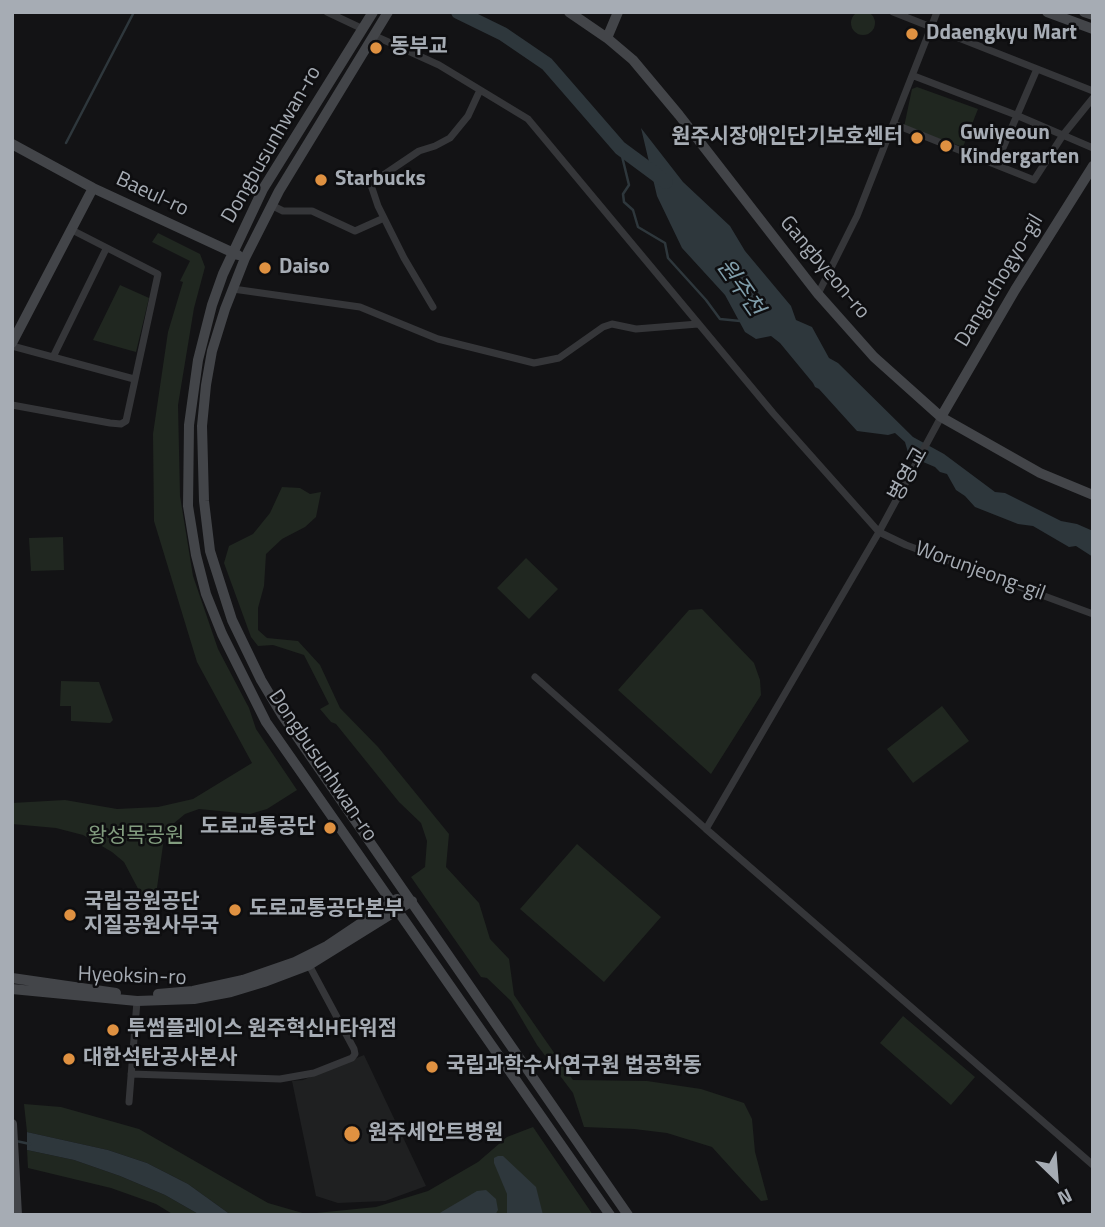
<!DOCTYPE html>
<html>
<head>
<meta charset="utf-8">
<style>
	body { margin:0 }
	#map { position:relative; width:1105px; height:1227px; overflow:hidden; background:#131315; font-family:"Titillium Web",sans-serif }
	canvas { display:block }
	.frame { position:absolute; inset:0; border:14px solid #a6acb4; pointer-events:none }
	.north { position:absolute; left:1021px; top:1143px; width:70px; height:70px; -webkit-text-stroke:5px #0e0e10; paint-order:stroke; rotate:155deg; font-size:19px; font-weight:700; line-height:28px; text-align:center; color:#a6acb4 }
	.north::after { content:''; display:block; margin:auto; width:24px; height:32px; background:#a6acb4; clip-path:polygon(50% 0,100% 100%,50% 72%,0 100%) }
</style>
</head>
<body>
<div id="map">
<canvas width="1105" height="1227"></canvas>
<div class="frame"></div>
<div class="north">N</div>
</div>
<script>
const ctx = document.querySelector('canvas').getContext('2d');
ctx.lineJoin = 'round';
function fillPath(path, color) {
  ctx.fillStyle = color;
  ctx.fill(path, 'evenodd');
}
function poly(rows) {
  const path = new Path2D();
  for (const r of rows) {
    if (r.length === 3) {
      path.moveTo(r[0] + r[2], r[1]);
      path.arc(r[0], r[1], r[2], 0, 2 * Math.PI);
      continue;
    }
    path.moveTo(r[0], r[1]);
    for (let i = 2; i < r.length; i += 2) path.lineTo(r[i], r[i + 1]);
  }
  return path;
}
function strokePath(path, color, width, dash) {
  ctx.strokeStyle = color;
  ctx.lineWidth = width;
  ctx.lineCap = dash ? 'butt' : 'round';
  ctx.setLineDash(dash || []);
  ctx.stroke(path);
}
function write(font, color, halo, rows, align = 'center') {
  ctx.font = font + ' "Titillium Web","Noto Sans KR",sans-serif';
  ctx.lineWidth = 5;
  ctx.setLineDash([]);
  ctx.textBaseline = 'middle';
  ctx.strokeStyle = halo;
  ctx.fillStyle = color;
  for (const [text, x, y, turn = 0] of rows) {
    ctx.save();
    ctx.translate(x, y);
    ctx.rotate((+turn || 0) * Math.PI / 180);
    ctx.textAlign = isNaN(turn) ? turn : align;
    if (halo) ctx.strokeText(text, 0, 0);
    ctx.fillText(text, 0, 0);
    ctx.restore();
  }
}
const built = poly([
	[364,1055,426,1186,385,1201,338,1203,316,1196,292,1081,303,1080]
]);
const green = poly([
	[863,23,12],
	[917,87,978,109,963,147,904,127,912,89],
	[158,233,200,254,205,267,194,308,178,405,180,496,193,576,218,649,249,708,256,729,297,790,267,809,250,814,199,809,185,814,167,829,164,838,155,902,144,900,124,862,112,852,83,835,56,828,12,824,12,803,65,800,117,809,158,807,193,799,252,763,197,662,154,521,153,434,168,332,183,282,180,281,190,261,152,242],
	[120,285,149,298,136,352,93,340],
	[282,487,300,488,310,494,321,492,316,517,305,527,282,539,266,554,264,586,258,608,258,630,267,638,298,641,320,665,340,708,378,747,449,834,446,867,479,903,490,939,509,959,514,995,573,1080,647,1081,701,1089,744,1103,752,1119,755,1152,768,1200,761,1201,712,1147,667,1133,634,1129,584,1127,573,1093,537,1045,511,1001,487,978,481,977,411,877,425,867,427,841,421,823,399,802,336,724,331,722,320,709,329,704,304,655,273,645,258,646,251,637,224,563,229,546,253,534,270,513],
	[63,537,64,570,31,571,29,538],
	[526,558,558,589,529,619,497,588],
	[702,609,754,663,760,680,761,695,711,774,618,690,689,610],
	[61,681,99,682,113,720,110,723,71,721,71,706,60,706],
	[942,706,969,741,913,783,887,749],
	[577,844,661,917,604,982,520,909],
	[903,1016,975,1077,951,1105,880,1043],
	[24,1104,61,1107,139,1129,268,1203,306,1214,376,1207,428,1191,478,1162,507,1137,533,1127,593,1215,231,1215,188,1184,147,1163,108,1150,27,1132],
	[27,1150,74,1160,120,1176,165,1195,200,1215,174,1215,156,1204,111,1188,28,1168]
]);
const water = poly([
	[641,128,683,182,730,226,745,251,791,306,796,320,812,327,829,358,838,363,913,437,944,454,995,492,1005,493,1061,521,1077,524,1093,531,1093,557,1076,546,1069,547,1033,526,1018,524,975,507,965,496,956,490,947,474,940,472,935,467,909,456,905,442,895,433,888,435,857,431,819,389,815,387,813,383,780,343,771,336,756,339,745,332,725,295,682,248,657,196],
	[27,1132,108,1150,147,1163,188,1184,231,1215,200,1215,165,1195,120,1176,74,1160,27,1150],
	[498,1156,503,1156,536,1187,543,1215,507,1215,507,1194,494,1163,494,1158],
	[486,1190,496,1199,498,1210,495,1215,429,1215,438,1214,477,1191]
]);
const stream = poly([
	[66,143,134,12],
	[620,148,629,185,623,194,624,202,633,210,638,227,665,243,668,258,706,300,720,319,740,321],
	[16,1141,30,1144]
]);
const river = poly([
	[458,12,503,34,547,64,620,148,666,182]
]);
const street = poly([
	[327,12,363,29],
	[893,12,1093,91],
	[375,36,439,65,528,119,773,413,879,532,906,545,1093,614],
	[914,76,1016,115,1093,148],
	[894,124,1034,180,1063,135,1093,98],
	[996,164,1037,69],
	[369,179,378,206,404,258,433,307],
	[351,183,359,179,379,178,419,151,435,146,450,138,468,116,480,90],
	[271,205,283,211,312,211,355,231,384,218],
	[233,289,360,307,438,339,534,363,559,358,603,327,612,324,636,329,698,324],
	[818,294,857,216,937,12],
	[12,346,134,379],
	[53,357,106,249],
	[12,405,110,423,121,424,126,421,158,274,72,230],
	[941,417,879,532,706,829,1093,1165],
	[535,677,706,829],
	[131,1074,280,1079,314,1073,352,1058,355,1054,354,1049,309,965],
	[129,1102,137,1001]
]);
const secondary = poly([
	[373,12,263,189,223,274,212,305,198,360,189,425,188,506,196,555,206,594,222,634,266,722,610,1215],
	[388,12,279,191,245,258,225,309,212,351,206,385,202,426,204,501,210,551,232,620,261,680,282,715,628,1215],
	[569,12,607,38,633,60,679,115,818,294,874,357,941,417,1040,473,1093,495],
	[1047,12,1093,29],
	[1084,12,1093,15],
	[607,38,618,12],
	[12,144,93,188,238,255],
	[12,343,93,188],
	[941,417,1015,290,1093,166],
	[12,978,116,993],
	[12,989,137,1001,194,999,231,992,264,982,309,965,412,901],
	[158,994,193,991,243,980,295,962,327,946,397,899],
	[12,1124,17,1215,12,1214]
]);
const markers = [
	[912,34,7,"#df9141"],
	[376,48,7,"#df9141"],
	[917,138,7,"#df9141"],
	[946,146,7,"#df9141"],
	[321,180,7,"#df9141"],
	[265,268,7,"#df9141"],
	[330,828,7,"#df9141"],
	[235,910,7,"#df9141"],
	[70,915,7,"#df9141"],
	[113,1030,7,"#df9141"],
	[69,1059,7,"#df9141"],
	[432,1067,7,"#df9141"],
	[352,1134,9,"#df9141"]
];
const poiNames = [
	["Ddaengkyu Mart",926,34],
	["동부교",390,48],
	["Gwiyeoun",960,134],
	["Kindergarten",960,158],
	["원주시장애인단기보호센터",903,138,"right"],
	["Starbucks",335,180],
	["Daiso",279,268],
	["도로교통공단",316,828,"right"],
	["국립공원공단",84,903],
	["지질공원사무국",84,927],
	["도로교통공단본부",249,910],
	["투썸플레이스 원주혁신H타워점",127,1030],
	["대한석탄공사본사",83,1059],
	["국립과학수사연구원 법공학동",446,1067],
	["원주세안트병원",368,1134]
];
const streetNames = [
	["Dongbusunhwan-ro",272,145,-60],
	["Baeul-ro",152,195,25],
	["Gangbyeon-ro",824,268,50],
	["Danguchogyo-gil",1000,281,-59],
	["병영교",909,475,-61],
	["Worunjeong-gil",980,572,20],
	["Dongbusunhwan-ro",322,766,56],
	["Hyeoksin-ro",132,977,2]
];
const parkNames = [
	["왕성목공원",136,837]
];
const waterNames = [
	["원주천",739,288,55]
];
fillPath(built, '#1f2021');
fillPath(green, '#202720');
fillPath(water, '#2e373c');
strokePath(stream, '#2e373c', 2.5);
strokePath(river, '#2e373c', 14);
strokePath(street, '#353639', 7);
strokePath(secondary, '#434549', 10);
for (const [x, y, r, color] of markers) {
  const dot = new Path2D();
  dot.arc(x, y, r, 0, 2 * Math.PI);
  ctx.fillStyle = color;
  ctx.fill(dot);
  strokePath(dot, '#0e0e10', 2.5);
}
write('bold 21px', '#a6acb4', '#0e0e10', poiNames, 'left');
write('21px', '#a6acb4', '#0e0e10', streetNames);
write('21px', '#829d7f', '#0e0e10', parkNames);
write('italic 23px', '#809eab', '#0e0e10', waterNames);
</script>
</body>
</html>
